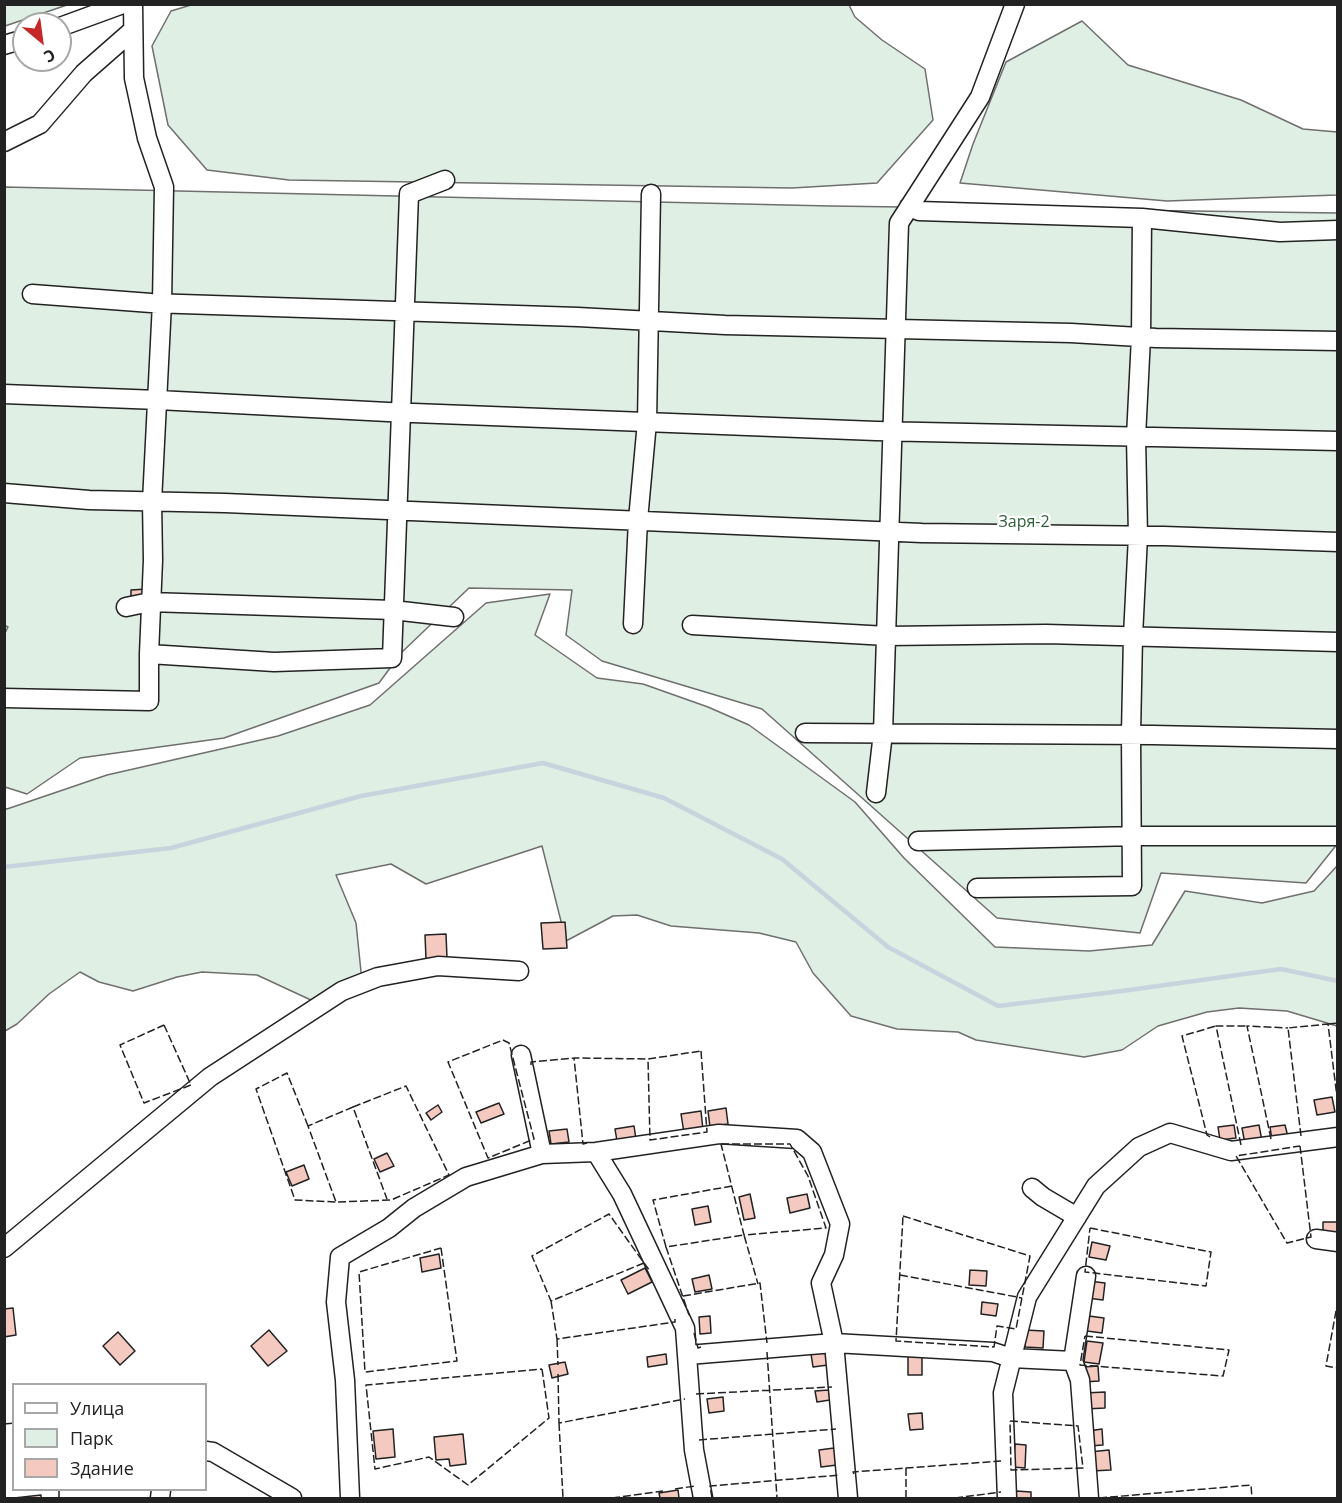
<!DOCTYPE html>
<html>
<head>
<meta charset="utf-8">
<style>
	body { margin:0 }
	#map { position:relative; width:1342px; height:1503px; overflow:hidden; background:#fff; font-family:"Open Sans",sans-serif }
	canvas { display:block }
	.frame { position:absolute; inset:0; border:6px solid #222; pointer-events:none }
	.legend { position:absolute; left:12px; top:1383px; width:195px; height:108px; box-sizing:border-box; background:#fff; border:2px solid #a7a7a7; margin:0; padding:8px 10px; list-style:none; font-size:18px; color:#222 }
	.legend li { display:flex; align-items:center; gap:12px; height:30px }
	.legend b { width:30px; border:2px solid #a7a7a7 }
	.north { position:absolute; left:12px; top:12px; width:60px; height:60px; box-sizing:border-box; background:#fff; border:2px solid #a7a7a7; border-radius:50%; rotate:151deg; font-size:16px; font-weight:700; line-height:24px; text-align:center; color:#222 }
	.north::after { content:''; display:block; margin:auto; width:21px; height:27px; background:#c62828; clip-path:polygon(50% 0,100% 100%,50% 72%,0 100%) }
</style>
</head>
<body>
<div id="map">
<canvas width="1342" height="1503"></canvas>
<div class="frame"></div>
<ul class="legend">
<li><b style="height:8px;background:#fff"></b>Улица</li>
<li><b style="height:16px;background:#e0efe3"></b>Парк</li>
<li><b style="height:16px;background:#f3c9c0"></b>Здание</li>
</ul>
<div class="north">С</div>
</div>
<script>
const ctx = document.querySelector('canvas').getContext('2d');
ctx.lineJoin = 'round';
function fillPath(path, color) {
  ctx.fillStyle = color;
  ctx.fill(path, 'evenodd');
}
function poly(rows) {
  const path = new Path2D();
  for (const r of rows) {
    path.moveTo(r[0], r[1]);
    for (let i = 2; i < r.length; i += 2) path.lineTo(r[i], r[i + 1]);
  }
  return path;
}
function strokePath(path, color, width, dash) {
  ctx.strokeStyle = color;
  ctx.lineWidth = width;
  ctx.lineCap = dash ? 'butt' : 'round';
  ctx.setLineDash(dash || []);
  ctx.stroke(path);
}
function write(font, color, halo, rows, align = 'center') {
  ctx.font = font + ' "Open Sans",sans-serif';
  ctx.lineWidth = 4.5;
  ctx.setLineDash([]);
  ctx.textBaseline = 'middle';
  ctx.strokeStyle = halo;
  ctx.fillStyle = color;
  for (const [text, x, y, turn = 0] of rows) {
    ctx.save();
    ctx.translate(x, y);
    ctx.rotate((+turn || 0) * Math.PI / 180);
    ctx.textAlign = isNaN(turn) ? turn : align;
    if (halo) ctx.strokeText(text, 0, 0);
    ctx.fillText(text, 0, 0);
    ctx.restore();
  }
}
const green = poly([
	[5,4,67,4,67,5,5,26,5,4],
	[191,5,849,5,855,17,882,40,925,69,933,120,877,183,792,188,289,180,207,170,168,125,152,46,171,11,191,5],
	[1082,21,1128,65,1241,100,1303,129,1337,132,1337,195,1167,201,960,183,973,144,1006,62,1082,21],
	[5,187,830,206,1337,213,1338,843,1306,883,1161,873,1140,933,997,918,762,709,602,661,566,635,572,590,469,588,401,653,379,683,224,738,80,758,27,794,5,787,4,635,8,627,4,625,5,187],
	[550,594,535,635,597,678,643,684,708,707,749,725,855,802,904,858,995,947,1089,951,1152,945,1185,891,1262,903,1314,891,1337,866,1337,1026,1287,1011,1239,1008,1207,1012,1158,1026,1122,1050,1084,1057,976,1040,958,1032,897,1029,851,1016,813,973,796,942,759,933,671,926,637,915,613,916,566,941,542,846,426,884,391,864,336,875,356,923,363,991,313,1001,257,975,202,972,177,977,133,991,99,982,80,972,49,994,17,1024,5,1031,4,808,7,809,107,775,278,736,370,705,486,603,550,594]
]);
const stream = poly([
	[4,867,171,848,361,796,543,763,664,798,782,859,888,947,998,1006,1122,991,1281,969,1338,981]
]);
const building = poly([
	[147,589,147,599,131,600,131,590,147,589],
	[565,922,567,948,543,949,541,923,565,922],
	[446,934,447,958,426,959,425,935,446,934],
	[1332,1097,1335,1112,1317,1115,1314,1100,1332,1097],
	[499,1103,504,1114,481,1123,476,1112,499,1103],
	[438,1105,442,1112,431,1120,426,1113,438,1105],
	[726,1108,728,1124,710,1127,708,1111,726,1108],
	[701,1111,703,1130,684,1133,681,1114,701,1111],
	[1234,1125,1236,1138,1220,1140,1218,1127,1234,1125],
	[1259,1125,1262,1141,1245,1144,1242,1128,1259,1125],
	[1285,1125,1288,1137,1272,1140,1270,1127,1285,1125],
	[634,1126,636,1139,617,1141,615,1129,634,1126],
	[567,1129,569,1142,551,1144,549,1131,567,1129],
	[387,1153,394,1166,380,1172,374,1159,387,1153],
	[304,1165,309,1179,292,1186,286,1172,304,1165],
	[750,1194,755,1218,744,1220,739,1197,750,1194],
	[807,1194,810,1208,790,1213,787,1198,807,1194],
	[708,1206,711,1222,695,1225,692,1209,708,1206],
	[1323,1222,1338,1222,1338,1237,1323,1238,1323,1222],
	[1092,1242,1110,1246,1106,1260,1089,1257,1092,1242],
	[439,1254,441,1268,422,1272,420,1258,439,1254],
	[645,1268,652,1282,628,1294,621,1280,645,1268],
	[970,1270,987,1271,986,1286,969,1285,970,1270],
	[709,1275,712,1289,695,1292,692,1279,709,1275],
	[1089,1281,1105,1283,1103,1300,1087,1298,1089,1281],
	[982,1302,998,1304,996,1316,981,1314,982,1302],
	[13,1308,16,1335,4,1337,4,1309,13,1308],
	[710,1316,711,1333,700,1334,699,1317,710,1316],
	[1089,1316,1104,1318,1102,1333,1087,1331,1089,1316],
	[269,1330,287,1351,268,1366,251,1346,269,1330],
	[1025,1330,1044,1331,1043,1348,1025,1347,1025,1330],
	[118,1332,135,1351,120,1365,103,1346,118,1332],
	[1087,1341,1103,1343,1099,1364,1084,1362,1087,1341],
	[826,1351,828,1365,813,1367,811,1354,826,1351],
	[666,1354,667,1364,648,1367,647,1357,666,1354],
	[908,1356,922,1356,922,1375,908,1375,908,1356],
	[565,1362,568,1374,552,1378,549,1365,565,1362],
	[1098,1366,1099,1381,1084,1382,1083,1367,1098,1366],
	[829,1390,830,1400,817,1402,815,1391,829,1390],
	[1105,1392,1105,1408,1086,1409,1085,1393,1105,1392],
	[723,1397,724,1411,709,1413,707,1399,723,1397],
	[922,1413,923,1429,910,1430,908,1414,922,1413],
	[393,1429,395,1457,376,1459,373,1431,393,1429],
	[1102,1429,1103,1445,1089,1446,1088,1431,1102,1429],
	[463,1434,466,1464,450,1466,449,1459,436,1460,434,1437,463,1434],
	[1015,1444,1026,1445,1025,1468,1013,1467,1015,1444],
	[834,1448,837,1465,821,1467,819,1450,834,1448],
	[1109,1450,1111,1470,1091,1471,1089,1452,1109,1450],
	[678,1490,679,1498,660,1498,659,1493,678,1490],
	[1016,1491,1031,1492,1031,1498,1016,1498,1016,1491],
	[41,1495,41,1498,14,1498,41,1495]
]);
const minor = poly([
	[60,27,123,4],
	[4,45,24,39],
	[4,142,40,124,84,73,133,30],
	[909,207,919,211,1142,218,1280,232,1338,230],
	[32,294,151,303,578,317,725,325,1071,333,1156,338,1338,341],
	[4,394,158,400,388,412,876,431,1338,441],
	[4,493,89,500,225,503,922,533,1164,536,1338,542],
	[126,607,150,602,393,610,454,617],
	[633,624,638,520,647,422,651,194],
	[692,625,887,636,1046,634,1338,642],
	[149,654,274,662,392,658,409,194,445,180],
	[4,698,149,701,149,654,153,560,152,502,162,303,164,187,147,138,134,78,133,4],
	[805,733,1153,735,1338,739],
	[876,793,883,733,899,223,980,97,1015,4],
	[918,841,1137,836,1338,836],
	[977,888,1132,886,1131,734,1133,636,1138,536,1136,437,1141,337,1142,218],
	[521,1055,542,1154],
	[596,1152,622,1194,685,1328,694,1450,703,1498],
	[1032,1188,1043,1197,1077,1217],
	[1316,1239,1338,1242],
	[4,1248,210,1077,342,991,378,977,438,966,519,971],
	[688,1355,834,1343,993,1352,1011,1358,1073,1361,1080,1380,1089,1498],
	[1073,1361,1086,1276],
	[206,1451,213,1452,292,1498],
	[160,1498,161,1490],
	[350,1498,345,1380,336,1302,340,1257,389,1228,414,1208,466,1177,542,1154,596,1152,719,1134,797,1139,812,1152,840,1224,834,1255,821,1283,834,1343,848,1498],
	[1007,1498,1003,1393,1027,1297,1096,1186,1139,1147,1170,1133,1231,1151,1338,1137]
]);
const fence = poly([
	[1328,1024,1338,1023],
	[164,1025,191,1085,144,1103,120,1045,164,1025],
	[503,1040,509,1043,534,1139,488,1158,448,1062,503,1040],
	[701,1051,707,1132,650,1140,648,1059,701,1051],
	[531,1065,531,1062,574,1058],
	[353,1107,406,1086,449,1175,391,1200,336,1202,308,1126,353,1107,387,1199],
	[308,1126,287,1073,256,1089,295,1200,336,1202],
	[1301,1136,1288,1028,1328,1024,1338,1105],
	[1210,1137,1207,1135,1182,1036,1216,1026],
	[1271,1139,1247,1026,1288,1028],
	[587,1143,583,1144,574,1058,648,1059],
	[721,1144,790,1144,808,1176,826,1228,744,1235,721,1144],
	[1241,1145,1216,1026,1247,1026],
	[1300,1146,1311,1237,1287,1243,1236,1156,1300,1146],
	[732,1186,653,1200,666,1247,744,1235,758,1284],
	[903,1216,1030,1256,1016,1329,997,1326,994,1347,896,1341,903,1216],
	[1090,1228,1211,1252,1206,1286,1085,1272,1090,1228],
	[666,1247,689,1315],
	[441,1248,457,1361,365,1372,359,1272,441,1248],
	[644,1263,551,1301,532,1256,609,1214,644,1263,650,1271],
	[900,1275,1022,1298],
	[683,1296,760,1283,767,1343],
	[1338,1300,1326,1366,1338,1368],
	[551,1301,557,1339,675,1322,675,1319],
	[694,1333,698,1348,701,1347],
	[1085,1336,1229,1350,1223,1376,1080,1365,1085,1336],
	[557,1339,558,1365],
	[767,1352,777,1498],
	[542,1369,549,1418,468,1485,429,1457,375,1469,366,1385,542,1369],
	[558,1374,559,1423,685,1399],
	[696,1394,832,1387],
	[1010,1421,1078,1426,1083,1468,1011,1470,1010,1421],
	[559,1423,563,1498],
	[4,1424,14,1423],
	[699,1440,836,1429],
	[906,1468,906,1498],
	[854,1474,853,1472,1001,1461],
	[675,1489,695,1486],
	[59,1490,59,1498],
	[612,1498,663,1491],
	[712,1498,710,1486,840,1475],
	[955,1498,1001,1492],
	[1099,1498,1251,1485,1252,1498]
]);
const parkNames = [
	["Заря-2",1024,522]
];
fillPath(green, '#e0efe3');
strokePath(green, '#6f6f6f', 1.5);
strokePath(stream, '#c7d3dd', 4.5);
fillPath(building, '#f3c9c0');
strokePath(building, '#222', 1.5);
strokePath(minor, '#222', 21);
strokePath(minor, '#fff', 18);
strokePath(fence, '#222', 1.5, [8, 3]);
write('16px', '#2f5e38', '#fff', parkNames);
</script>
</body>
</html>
